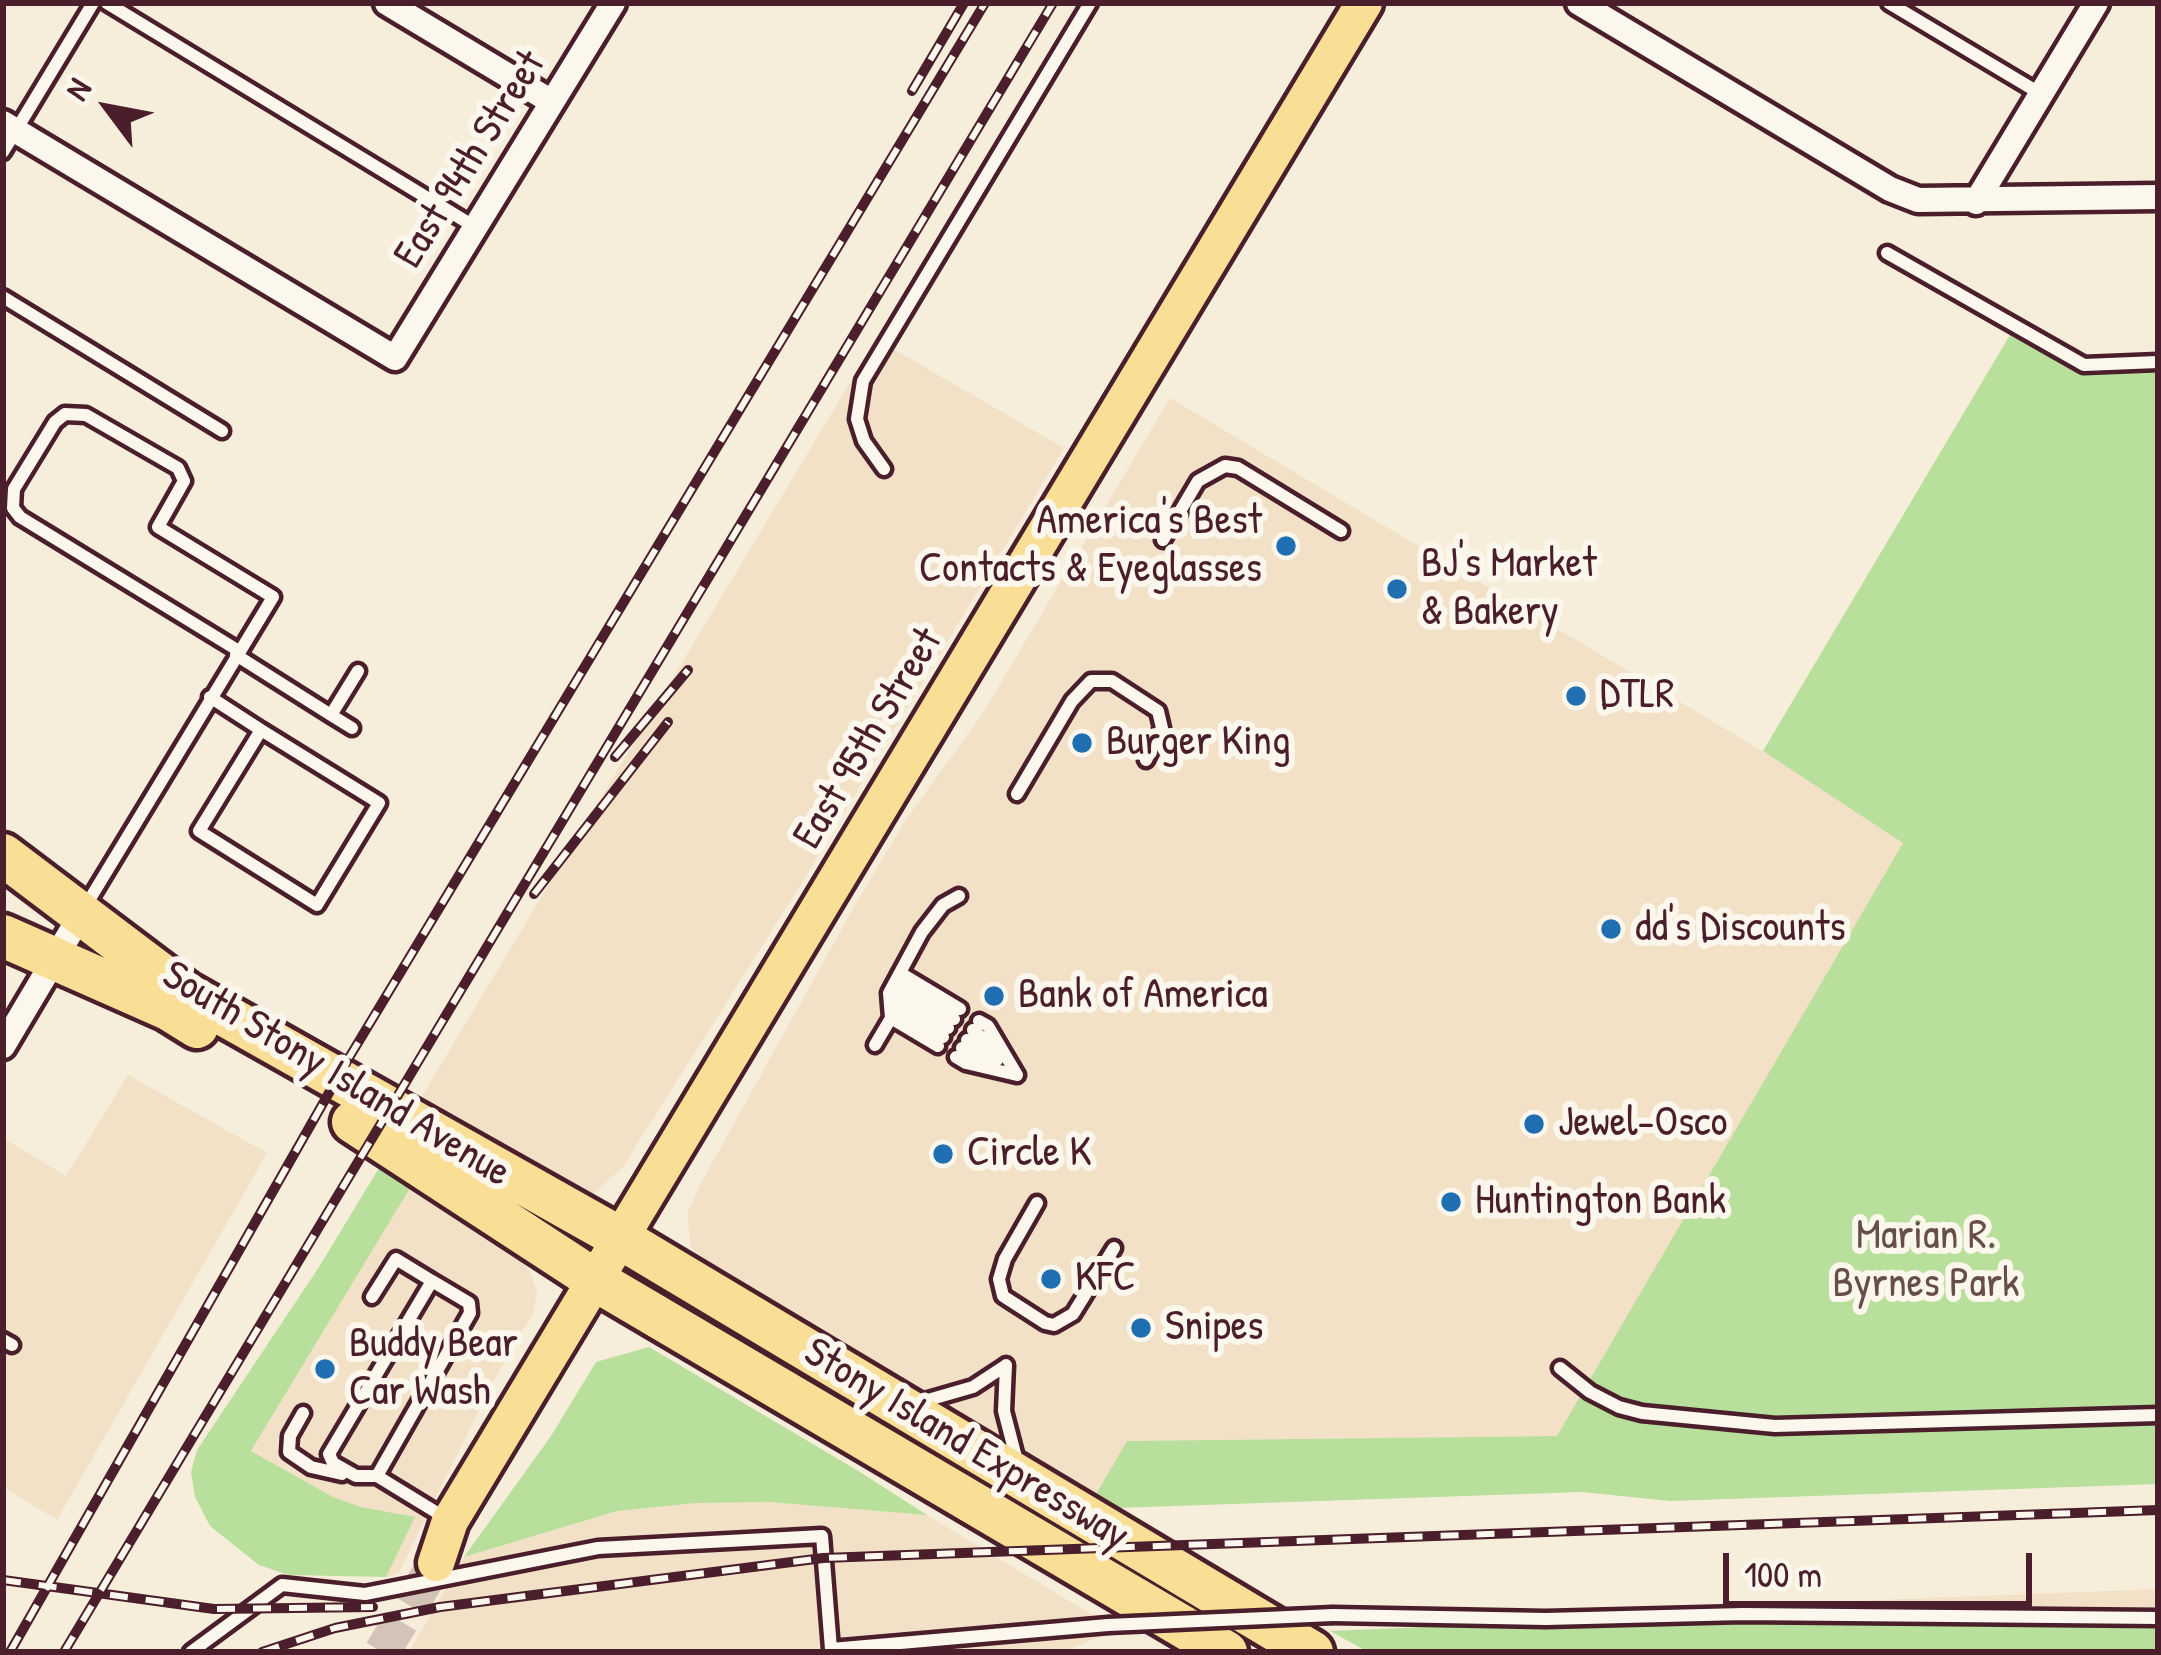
<!DOCTYPE html>
<html>
<head>
<meta charset="utf-8">
<style>
	body { margin:0 }
	#map { position:relative; width:2161px; height:1655px; overflow:hidden; background:#f7eddb; font-family:"Patrick Hand",sans-serif }
	canvas { display:block }
	.frame { position:absolute; inset:0; border:6px solid #4a1f2b; pointer-events:none }
	.north { position:absolute; left:48px; top:48px; width:120px; height:120px; -webkit-text-stroke:9px #fbf7ec; paint-order:stroke; rotate:302deg; font-size:33px; font-weight:700; line-height:48px; text-align:center; color:#4a1f2b }
	.north::after { content:''; display:block; margin:auto; width:42px; height:54px; background:#4a1f2b; clip-path:polygon(50% 0,100% 100%,50% 72%,0 100%) }
	.scale { position:absolute; left:1723px; top:1553px; width:309px; height:54px; box-sizing:border-box; border:6px solid #4a1f2b; border-top:0; padding-left:15px; font-size:36px; line-height:42px; white-space:nowrap; color:#4a1f2b; -webkit-text-stroke:9px #fbf7ec; paint-order:stroke }
</style>
</head>
<body>
<div id="map">
<canvas width="2161" height="1655"></canvas>
<div class="frame"></div>
<div class="north">N</div>
<div class="scale">100 m</div>
</div>
<script>
const ctx = document.querySelector('canvas').getContext('2d');
ctx.lineJoin = 'round';
function fillPath(path, color) {
  ctx.fillStyle = color;
  ctx.fill(path, 'evenodd');
}
function poly(rows) {
  const path = new Path2D();
  for (const r of rows) {
    path.moveTo(r[0], r[1]);
    for (let i = 2; i < r.length; i += 2) path.lineTo(r[i], r[i + 1]);
  }
  return path;
}
function strokePath(path, color, width, dash) {
  ctx.strokeStyle = color;
  ctx.lineWidth = width;
  ctx.lineCap = dash ? 'butt' : 'round';
  ctx.setLineDash(dash || []);
  ctx.stroke(path);
}
function write(font, color, halo, rows, align = 'center') {
  ctx.font = font + ' "Patrick Hand",sans-serif';
  ctx.lineWidth = 12;
  ctx.setLineDash([]);
  ctx.textBaseline = 'middle';
  ctx.strokeStyle = halo;
  ctx.fillStyle = color;
  for (const [text, x, y, turn = 0] of rows) {
    ctx.save();
    ctx.translate(x, y);
    ctx.rotate((+turn || 0) * Math.PI / 180);
    ctx.textAlign = isNaN(turn) ? turn : align;
    if (halo) ctx.strokeText(text, 0, 0);
    ctx.fillText(text, 0, 0);
    ctx.restore();
  }
}
const built = poly([
	[876,339,1064,448,800,886,622,1168,592,1195,576,1194,416,1106],
	[1170,398,1910,839,1557,1436,1128,1441,1095,1496,714,1268,691,1247,687,1214,701,1183,860,896,905,821,981,716],
	[128,1075,267,1153,57,1520,3,1487,3,1138,66,1176],
	[384,1158,465,1225,518,1258,530,1271,537,1293,533,1313,493,1382,398,1574,386,1577,414,1517,361,1507,333,1497,251,1452,409,1189,379,1168],
	[769,1502,927,1515,1117,1630,1062,1652,409,1652,464,1557,617,1511,696,1503],
	[2158,1589,2158,1614,1853,1609,1853,1601]
]);
const green = poly([
	[2010,335,2084,365,2158,364,2158,1484,1670,1501,1582,1492,1116,1508,1095,1496,1127,1441,1557,1436,1903,843,1763,751],
	[379,1168,410,1188,251,1451,333,1497,361,1507,415,1517,386,1577,289,1575,259,1565,210,1526,195,1497,191,1472,197,1450,319,1267],
	[649,1347,860,1472,927,1515,769,1502,696,1503,617,1511,464,1557,551,1436,596,1362],
	[1853,1609,2158,1614,2158,1652,1368,1652,1330,1631]
]);
const primaryTunnel = poly([
	[382,1652,436,1563]
]);
const lane = poly([
	[107,3,475,227],
	[1889,3,2041,94],
	[3,152,93,3],
	[1887,253,2084,365,2158,362],
	[3,297,222,431],
	[884,469,864,441,857,419,863,381,1090,3],
	[1163,540,1198,481,1225,466,1238,468,1341,531],
	[236,655,331,715,358,671],
	[210,697,261,730,199,831,317,905,379,803,261,730],
	[331,715,352,728],
	[1017,794,1072,701,1091,681,1112,681,1158,711,1162,728,1146,760],
	[85,907,273,597,158,527,184,481,178,468,86,415,65,414,55,422,14,489,13,508,20,517,239,651],
	[900,973,960,1009],
	[895,983,954,1019],
	[889,993,948,1028],
	[890,1006,943,1037],
	[891,1018,938,1046],
	[979,1021,988,1026,1017,1075],
	[973,1030,995,1049],
	[967,1040,997,1060],
	[875,1045,891,1018,889,993,922,932,943,905,959,896],
	[962,1048,994,1064],
	[956,1057,966,1063,1017,1075],
	[1037,1203,1005,1259,999,1279,1003,1296,1045,1323,1054,1325,1073,1314,1114,1248],
	[372,1297,396,1259,432,1281],
	[3,1340,12,1345],
	[1006,1365,1004,1411,1017,1461],
	[1560,1368,1590,1392,1619,1407,1642,1413,1775,1426,2158,1415],
	[921,1402,973,1387,1005,1366],
	[303,1413,290,1436,289,1452,311,1467,342,1474],
	[377,1476,470,1313,469,1303,432,1281,329,1454,333,1463,356,1476,377,1476,444,1517],
	[1333,1615,1546,1619,1743,1614,2158,1618],
	[191,1652,282,1585,365,1594,598,1548,822,1536,831,1649,1108,1625]
]);
const street = poly([
	[387,3,552,102],
	[1579,3,1890,189,1918,200,2158,197],
	[3,123,395,358,613,3],
	[1976,202,2096,3],
	[3,1046,82,913]
]);
const primary = poly([
	[436,1563,450,1521,1364,3]
]);
const highway = poly([
	[3,855,187,994,620,1238,1312,1652],
	[3,936,168,1009,197,1027],
	[353,1122,595,1280,1226,1652]
]);
const rail = poly([
	[912,91,964,3],
	[615,757,688,670],
	[534,894,668,722],
	[3,1580,214,1609,373,1607],
	[10,1652,350,1056,985,3],
	[64,1652,1053,3],
	[262,1652,335,1628,440,1607,823,1558,2158,1510]
]);
const laneBridge = poly([
	[1108,1625,1333,1615]
]);
const markers = [
	[1286,546,12,"#1f6fb2"],
	[1397,589,12,"#1f6fb2"],
	[1576,696,12,"#1f6fb2"],
	[1082,743,12,"#1f6fb2"],
	[1611,929,12,"#1f6fb2"],
	[994,996,12,"#1f6fb2"],
	[1534,1124,12,"#1f6fb2"],
	[943,1154,12,"#1f6fb2"],
	[1451,1202,12,"#1f6fb2"],
	[1051,1279,12,"#1f6fb2"],
	[1141,1328,12,"#1f6fb2"],
	[325,1369,12,"#1f6fb2"]
];
const streetNames = [
	["East 94th Street",471,160,-58],
	["East 95th Street",869,739,-59],
	["South Stony Island Avenue",336,1075,31],
	["Stony Island Expressway",966,1445,31]
];
const poiNames = [
	["America's Best",1262,522,"right"],
	["Contacts & Eyeglasses",1262,570,"right"],
	["BJ's Market",1421,565],
	["& Bakery",1421,613],
	["DTLR",1600,696],
	["Burger King",1106,743],
	["dd's Discounts",1635,929],
	["Bank of America",1018,996],
	["Jewel-Osco",1558,1124],
	["Circle K",967,1154],
	["Huntington Bank",1475,1202],
	["KFC",1075,1279],
	["Snipes",1165,1328],
	["Buddy Bear",349,1345],
	["Car Wash",349,1393]
];
const parkNames = [
	["Marian R.",1926,1237],
	["Byrnes Park",1926,1285]
];
fillPath(built, '#f2e1c7');
fillPath(green, '#b8df9b');
strokePath(primaryTunnel, '#d4c4b8', 36, [36, 18]);
strokePath(lane, '#4a1f2b', 21);
strokePath(street, '#4a1f2b', 33);
strokePath(primary, '#4a1f2b', 45);
strokePath(highway, '#4a1f2b', 51);
strokePath(lane, '#fbf7ec', 12);
strokePath(street, '#fbf7ec', 24);
strokePath(primary, '#f9df96', 36);
strokePath(highway, '#f9df96', 42);
strokePath(rail, '#4a1f2b', 10);
strokePath(rail, '#fbf7ec', 6, [18]);
strokePath(laneBridge, '#4a1f2b', 21, []);
strokePath(laneBridge, '#fbf7ec', 12);
for (const [x, y, r, color] of markers) {
  const dot = new Path2D();
  dot.arc(x, y, r, 0, 2 * Math.PI);
  ctx.fillStyle = color;
  ctx.fill(dot);
  strokePath(dot, '#fbf7ec', 4.5);
}
write('42px', '#4a1f2b', '#fbf7ec', streetNames);
write('42px', '#4a1f2b', '#fbf7ec', poiNames, 'left');
write('42px', '#664f47', '#fbf7ec', parkNames);
</script>
</body>
</html>
